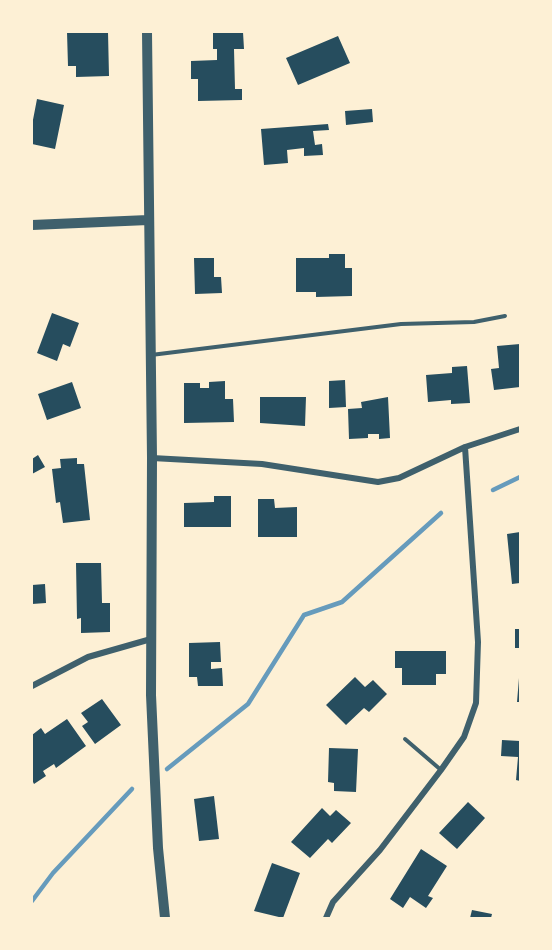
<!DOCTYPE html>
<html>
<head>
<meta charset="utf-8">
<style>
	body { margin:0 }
	#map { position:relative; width:552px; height:950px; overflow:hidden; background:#fdf0d5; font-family:"DejaVu Sans",sans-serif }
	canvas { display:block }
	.frame { position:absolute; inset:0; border:33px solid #fdf0d5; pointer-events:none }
</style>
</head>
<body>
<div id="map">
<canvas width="552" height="950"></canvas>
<div class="frame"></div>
</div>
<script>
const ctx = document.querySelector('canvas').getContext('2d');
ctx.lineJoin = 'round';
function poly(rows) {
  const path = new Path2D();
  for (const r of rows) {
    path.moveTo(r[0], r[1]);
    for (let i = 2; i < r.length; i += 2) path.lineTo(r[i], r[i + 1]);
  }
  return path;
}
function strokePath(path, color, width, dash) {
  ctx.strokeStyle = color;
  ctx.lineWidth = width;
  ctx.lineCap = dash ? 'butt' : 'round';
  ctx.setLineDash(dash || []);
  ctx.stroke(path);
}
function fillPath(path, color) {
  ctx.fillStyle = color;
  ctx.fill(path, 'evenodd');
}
const stream = poly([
	[493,490,520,477],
	[167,769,248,704,304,615,342,602,441,513],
	[32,901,53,873,132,789]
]);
const building = poly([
	[67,32,108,32,109,76,76,77,76,66,68,66],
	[213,32,243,32,244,49,234,49,235,89,242,89,242,100,198,101,198,79,191,79,191,61,217,60,217,49,213,49],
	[338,36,350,63,298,85,286,58],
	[37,99,64,105,55,149,32,144,32,125],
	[372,109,373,122,346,125,345,111],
	[328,124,329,130,313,131,315,145,322,144,323,155,304,156,304,148,287,150,288,163,264,165,261,129],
	[329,254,345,254,345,268,352,268,352,296,316,297,316,292,296,292,296,258,329,258],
	[194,258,214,258,214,277,221,277,222,293,195,294],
	[52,313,79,323,70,347,63,344,57,361,37,353],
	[520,344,520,387,494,390,491,369,499,368,497,346],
	[467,366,470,403,451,404,451,400,428,402,426,375,452,373,452,367],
	[345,380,346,407,329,408,329,381],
	[225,381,225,399,233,399,234,422,184,423,184,383,200,383,200,388,209,388,209,382],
	[72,382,81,408,47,420,38,394],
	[260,397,306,397,305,426,260,423],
	[388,397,390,438,379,439,379,434,368,434,368,438,349,439,348,409,362,408,361,402],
	[38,455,45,467,32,474,32,459],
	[77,458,77,464,84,464,90,520,63,523,60,502,56,503,52,469,61,468,60,459],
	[214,496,231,496,231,527,184,527,184,503,214,502],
	[258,499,274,499,275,508,297,507,297,537,258,537],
	[520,532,520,583,512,584,507,534],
	[76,563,101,563,102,603,110,603,110,632,81,633,81,618,77,619],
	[45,584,46,603,32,604,32,585],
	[515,629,520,629,520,648,515,648],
	[220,642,221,662,211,662,211,669,222,668,223,686,198,686,197,677,189,677,189,643],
	[395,651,446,651,446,674,436,674,436,685,402,685,402,668,395,668],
	[355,677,365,687,373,680,387,694,369,712,364,708,346,725,326,705],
	[519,678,520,678,520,702,517,702],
	[102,699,121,725,95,744,82,726,88,722,81,713],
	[67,719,86,746,56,768,54,764,43,771,46,776,34,784,32,780,32,735,41,728,45,734],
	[502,740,520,741,520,781,516,780,518,757,501,756],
	[329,748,358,749,356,792,334,791,334,783,328,782],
	[214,796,219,839,199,841,194,799],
	[468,802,485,818,457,849,439,833],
	[322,808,330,816,336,810,351,823,332,843,328,839,310,858,291,842],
	[421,849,447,866,428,896,433,898,426,908,410,897,403,908,390,899],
	[272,863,300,873,283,918,254,911],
	[472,910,492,914,491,918,470,918]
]);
const service = poly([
	[151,355,401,324,474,322,505,316],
	[405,739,441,770]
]);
const minor = poly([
	[152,458,262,464,378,482,399,478,465,447,520,429],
	[32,686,88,657,151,639],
	[326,918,333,902,380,850,441,770,464,737,476,703,478,642,465,447]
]);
const tertiary = poly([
	[147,32,152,458,151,695,158,848,165,918],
	[32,225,148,220]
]);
strokePath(stream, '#669bbc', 4.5);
fillPath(building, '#264d5e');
strokePath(service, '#3f606c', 4);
strokePath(minor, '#3f606c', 6);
strokePath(tertiary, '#3f606c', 10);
</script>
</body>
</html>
